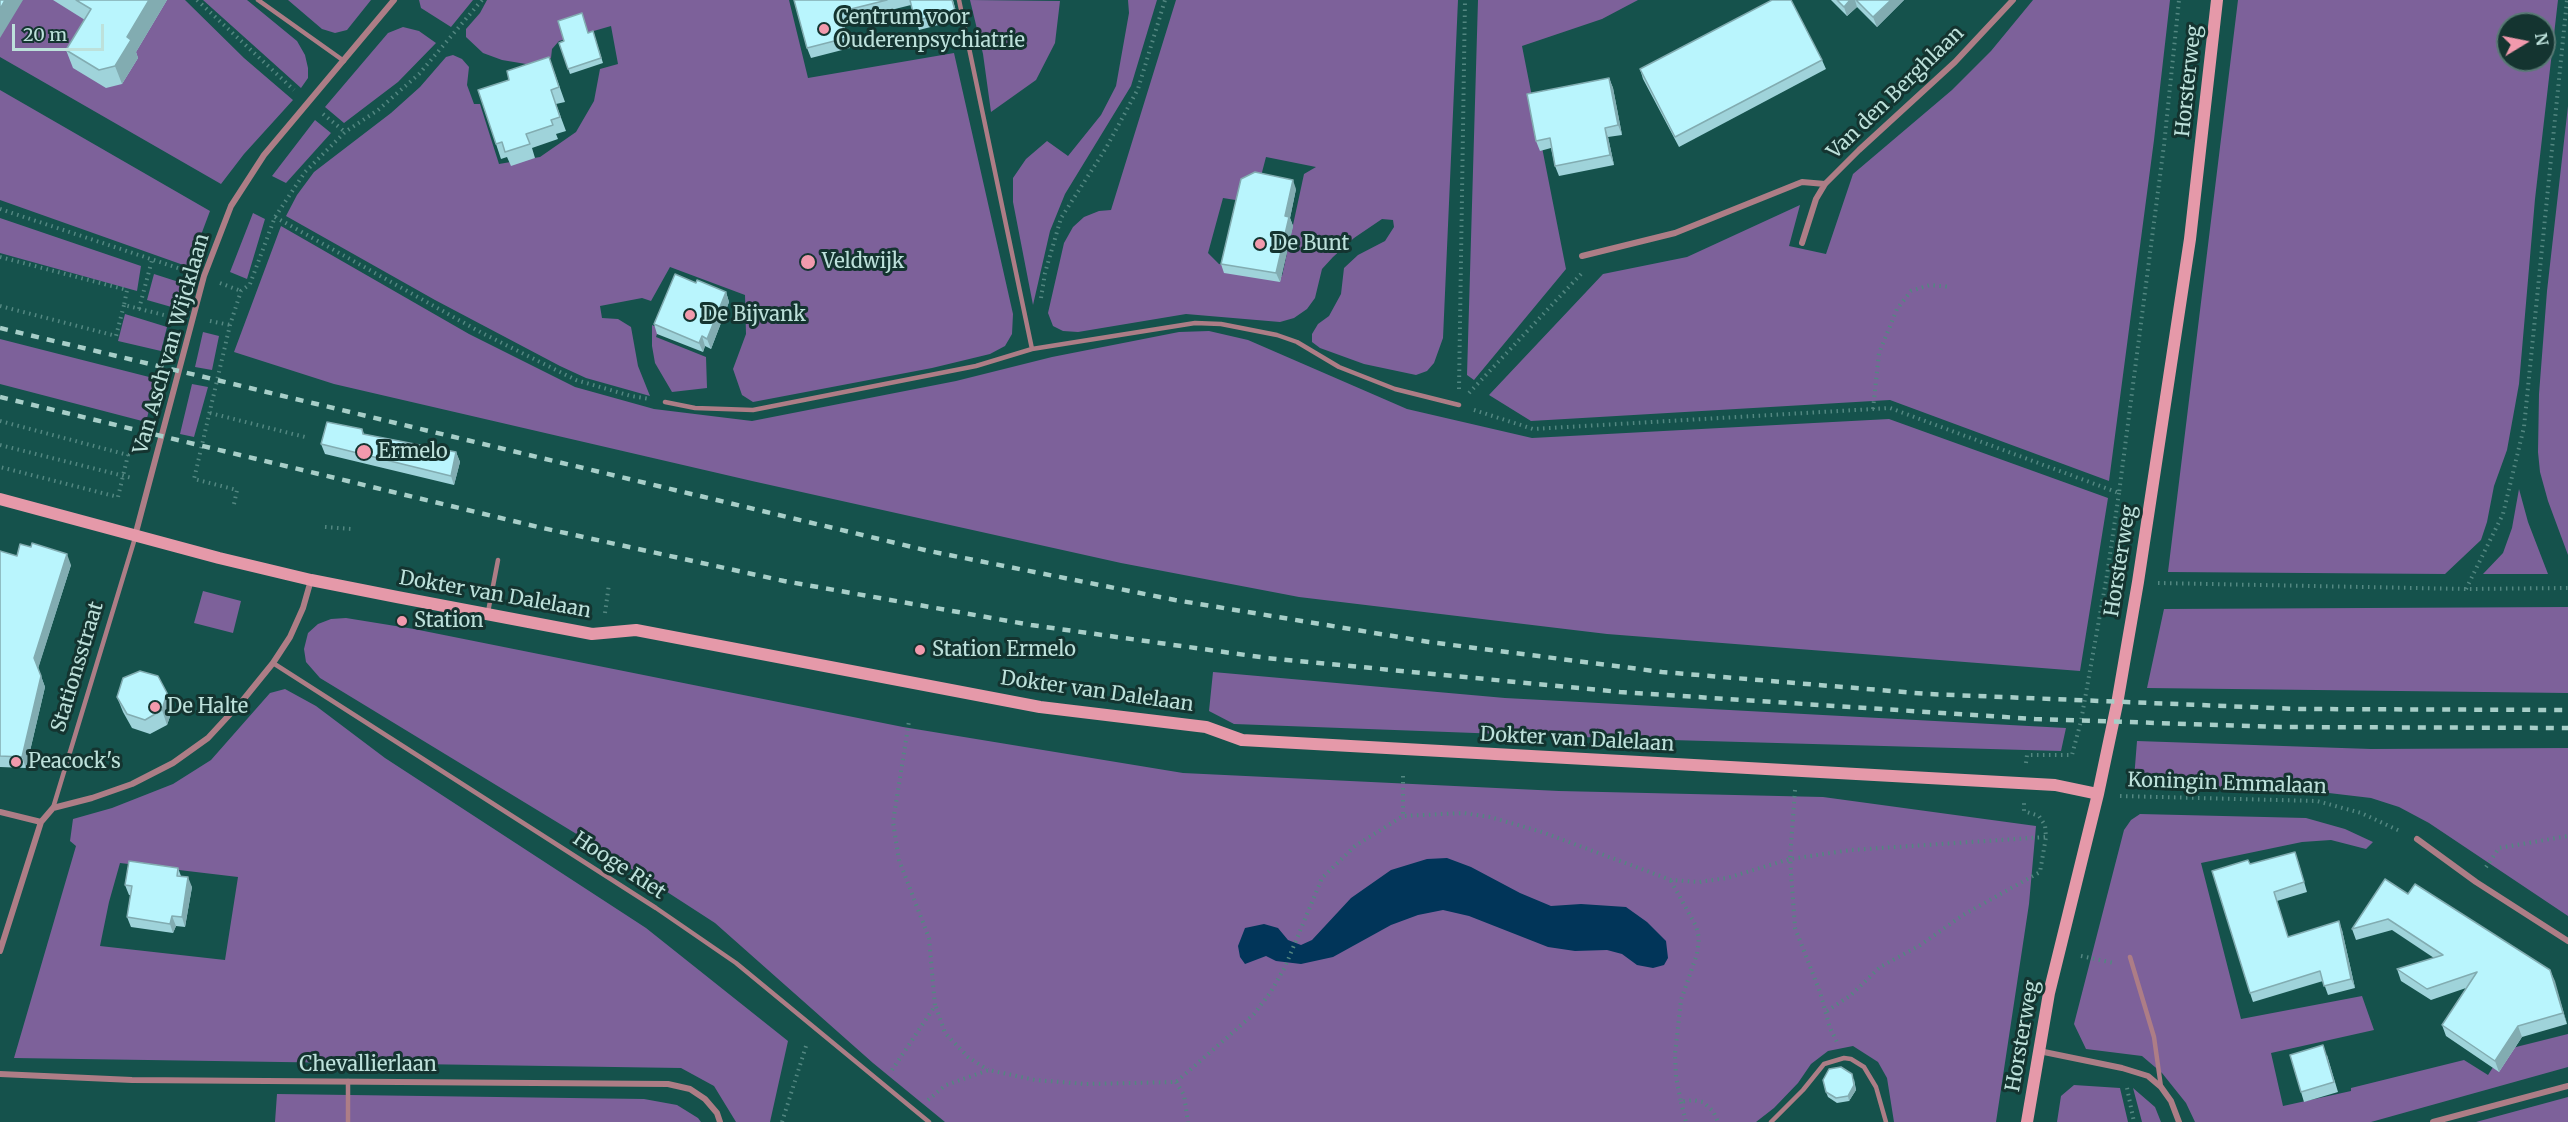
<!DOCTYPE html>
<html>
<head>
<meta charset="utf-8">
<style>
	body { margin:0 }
	#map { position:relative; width:2568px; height:1122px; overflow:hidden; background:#15524c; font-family:Merriweather,serif }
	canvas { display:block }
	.north { position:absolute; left:2496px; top:12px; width:60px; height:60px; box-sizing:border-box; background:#143430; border:2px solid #587974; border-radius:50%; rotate:80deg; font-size:16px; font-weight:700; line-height:24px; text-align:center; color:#bde1db }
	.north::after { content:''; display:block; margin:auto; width:21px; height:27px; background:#f29aad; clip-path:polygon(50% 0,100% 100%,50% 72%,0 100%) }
	.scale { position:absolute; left:12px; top:24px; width:92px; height:27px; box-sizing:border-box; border:3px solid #bde1db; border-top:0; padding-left:8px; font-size:18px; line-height:21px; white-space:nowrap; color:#bde1db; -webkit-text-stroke:4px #143430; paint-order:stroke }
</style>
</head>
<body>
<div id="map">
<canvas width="2568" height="1122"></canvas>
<div class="north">N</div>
<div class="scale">20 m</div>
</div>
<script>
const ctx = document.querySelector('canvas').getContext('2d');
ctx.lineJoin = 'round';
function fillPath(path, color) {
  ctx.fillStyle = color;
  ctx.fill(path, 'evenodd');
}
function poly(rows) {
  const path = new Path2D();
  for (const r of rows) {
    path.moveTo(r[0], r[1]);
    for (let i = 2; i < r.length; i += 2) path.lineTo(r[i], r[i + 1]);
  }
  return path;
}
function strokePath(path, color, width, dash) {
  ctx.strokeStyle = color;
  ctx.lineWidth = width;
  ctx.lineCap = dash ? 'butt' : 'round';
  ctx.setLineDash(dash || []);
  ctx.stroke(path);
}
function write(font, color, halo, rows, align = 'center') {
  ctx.font = font + ' Merriweather,serif';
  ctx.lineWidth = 6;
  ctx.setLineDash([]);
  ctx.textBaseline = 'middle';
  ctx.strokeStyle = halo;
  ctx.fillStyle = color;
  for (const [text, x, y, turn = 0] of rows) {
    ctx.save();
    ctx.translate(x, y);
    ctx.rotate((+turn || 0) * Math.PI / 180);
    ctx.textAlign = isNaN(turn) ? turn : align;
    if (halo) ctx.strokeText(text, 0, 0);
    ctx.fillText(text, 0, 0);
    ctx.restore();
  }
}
const green = poly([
	[0,0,185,0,244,58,293,100,244,154,221,184,0,57],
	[203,0,247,0,297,41,305,55,308,68,308,78,301,88],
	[288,0,371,0,347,30,335,33,322,29],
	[419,0,473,0,451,27,421,8],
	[487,0,789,0,808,78,954,53,1013,314,1012,334,1005,346,990,354,932,368,753,402,742,395,733,369,746,334,745,295,670,267,651,301,642,298,600,306,602,318,618,319,631,327,638,366,650,396,586,378,560,366,435,300,286,216,297,195,314,172,391,113,420,87,446,57,453,55,462,59,469,67,467,85,474,104,480,104,499,164,540,157,576,132,594,101,600,69,618,64,611,26,559,41,552,49,551,58,542,63,532,65,502,60,483,53,466,37,466,29,480,13],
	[970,0,1060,1,1055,43,1036,80,991,112,983,54],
	[1128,0,1157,0,1131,86,1065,194,1050,231,1033,305,1013,202,1013,178,1026,159,1047,141,1068,156,1101,115,1116,86,1129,13],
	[1176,0,1458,0,1443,338,1434,363,1427,371,1416,375,1364,364,1320,348,1312,342,1312,334,1318,324,1329,316,1341,294,1344,268,1358,255,1385,241,1394,227,1393,220,1382,219,1354,238,1333,257,1322,269,1315,298,1307,309,1294,318,1280,322,1186,314,1078,332,1063,331,1053,326,1048,313,1064,243,1073,227,1084,217,1099,211,1111,210],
	[1266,157,1316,167,1304,174,1282,276,1219,264,1208,253,1223,198,1254,203],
	[1478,0,1638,0,1602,19,1522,46,1566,269,1474,380,1467,375],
	[2033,0,2170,0,2154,140,2109,481,1890,400,1531,421,1489,395,1603,274,1687,257,1800,205,1789,246,1826,254,1853,174,1952,90,1991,51],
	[2238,0,2558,0,2535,199,2519,384,2507,450,2494,486,2487,522,2481,540,2445,574,2168,572],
	[2508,24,2544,24,2544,60,2508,60],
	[403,27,419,31,436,43,398,82,344,123,325,107,388,33],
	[0,90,210,211,189,267,0,200],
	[2568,106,2568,555,2548,501,2540,472,2538,452,2539,394,2547,291],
	[315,120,331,133,286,183,272,176],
	[253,213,265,219,247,279,230,272],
	[0,218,141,266,137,291,0,253],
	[281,226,469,334,575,387,654,409,752,421,956,381,1052,357,1179,332,1209,331,1248,340,1407,409,1532,438,1889,419,2108,498,2080,671,1607,634,1299,597,1121,563,752,481,334,384,234,352],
	[154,274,182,283,175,308,147,300],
	[125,314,167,327,161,351,118,341],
	[652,325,659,328,656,337,706,357,707,388,672,392,655,363,652,346],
	[203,332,219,336,212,370,195,367],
	[0,339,157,379,146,422,0,384],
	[192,384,208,387,194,437,180,434],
	[2519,489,2528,522,2548,574,2483,574,2503,553,2512,528],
	[203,591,241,601,233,633,194,623],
	[2568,607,2568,693,2147,688,2164,609],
	[346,618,414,629,903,727,1183,773,1559,791,1823,797,2036,826,2029,904,1996,1122,1894,1122,1887,1078,1878,1062,1853,1046,1828,1051,1811,1064,1798,1083,1774,1108,1756,1122,945,1122,873,1063,715,923,593,844,320,678,306,662,304,649,308,633,318,624,331,619],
	[1213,672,1505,698,2066,728,2061,751,1635,739,1234,724,1209,711],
	[285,689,316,706,385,758,646,928,788,1041,770,1122,736,1122,714,1086,681,1068,14,1058,76,846,70,841,73,819,112,808,173,784,211,760,270,693],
	[120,863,238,877,225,960,100,946,109,902],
	[2137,741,2371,749,2568,748,2568,916,2429,823,2399,807,2371,798,2312,791,2143,789,2134,779],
	[2140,814,2306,818,2345,829,2373,842,2366,849,2331,840,2302,842,2201,863,2241,1019,2362,996,2374,1030,2271,1053,2283,1106,2351,1091,2351,1088,2464,1060,2488,1075,2504,1050,2568,1034,2568,1067,2371,1122,2195,1122,2186,1103,2162,1073,2142,1056,2086,1049,2074,1024,2124,830,2131,820],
	[2074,1085,2120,1088,2128,1122,2057,1122,2061,1096],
	[2133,1088,2155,1107,2161,1122,2142,1122],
	[277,1094,644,1099,677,1105,698,1118,701,1122,275,1122],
	[2568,1097,2568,1122,2476,1122]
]);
const water = poly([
	[1447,858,1471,867,1520,893,1551,906,1581,904,1626,907,1647,922,1666,941,1668,958,1664,965,1653,968,1637,965,1622,954,1607,950,1575,951,1548,947,1469,916,1443,910,1418,915,1391,925,1333,957,1301,964,1276,961,1266,956,1245,964,1240,957,1238,946,1245,928,1264,924,1278,928,1288,940,1301,945,1312,940,1351,898,1391,870,1427,859]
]);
const path = poly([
	[197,0,294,90],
	[323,114,345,132],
	[0,209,187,271],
	[275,217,482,333,576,380,631,396,650,399],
	[0,257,127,290,124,305,176,318],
	[220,283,241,291],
	[1041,298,1045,273,1061,218,1106,148,1138,89,1165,0],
	[0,306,116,336,124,305],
	[139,309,152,260],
	[210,321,230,325],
	[1459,389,1465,0],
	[1469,393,1581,274],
	[1873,409,1879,353,1897,309,1911,291,1930,285,1951,287],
	[1474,410,1533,429,1890,408,2119,493,2164,145,2179,0],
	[210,413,305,437],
	[0,421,128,455,118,497,0,467],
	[0,445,132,478],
	[234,504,237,490,194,479,230,325,241,291,250,284,275,217,305,172,345,132,378,110,419,74,482,0],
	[325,527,352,529],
	[2158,583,2466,589,2568,588],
	[2466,589,2503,514,2524,427,2567,0],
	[605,613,609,584],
	[2026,763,2027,755,2072,755,2081,721,2107,575,2119,493],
	[1403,776,1403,816],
	[1795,790,1790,859,1795,928,1820,992,1830,1028,1838,1044],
	[2120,796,2317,801,2361,813,2400,831],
	[2486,867,2499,848,2568,836],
	[1671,881,1696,926,1699,938,1697,954,1681,1000,1675,1054,1676,1077,1681,1102,1693,1100,1703,1102,1713,1111,1718,1122],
	[2081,956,2114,963],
	[936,1007,945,1033,968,1057,988,1070],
	[1827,1011,1851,995,1880,967,1919,946,1963,915,2040,872,2046,837,2045,825,2039,816,2024,811,2024,803],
	[892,1070,935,1006,929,938,899,860,893,822,909,721],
	[1176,1082,1184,1095,1188,1122],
	[2127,1088,2134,1122],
	[928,1100,946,1085,989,1070,1035,1080,1086,1084,1176,1082,1254,1014,1270,993,1285,967,1322,878,1355,846,1403,816,1463,813,1490,817,1542,832,1671,880,1699,882,1727,878,1790,859,1851,850,2046,837],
	[1681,1102,1686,1122],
	[782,1122,807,1043]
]);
const lane = poly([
	[258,0,344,61],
	[959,0,1032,349],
	[665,402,695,408,753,410,976,366,1032,349,1195,323,1221,324,1277,335,1297,342,1339,367,1395,389,1459,405],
	[488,612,498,560],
	[273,663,656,908,736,963,929,1122],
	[53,808,135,538],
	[2130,957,2154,1037,2161,1087],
	[348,1122,348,1081],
	[1771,1122,1803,1090,1824,1064,1844,1058,1851,1059,1864,1067,1876,1087,1886,1122]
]);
const street = poly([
	[1802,243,1816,199,1825,184,1859,150,1955,62,2013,0],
	[1582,256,1675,233,1802,182,1825,184],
	[135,536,204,276,231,206,264,155,394,0],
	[0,812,41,822],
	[2417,839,2476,882,2568,941],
	[0,951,41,822,53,808,92,798,132,784,173,763,208,738,243,700,273,663,290,637,303,608,311,580],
	[2039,1051,2122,1068,2148,1076,2161,1087,2171,1101,2179,1122],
	[0,1074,132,1080,668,1084,690,1089,705,1099,717,1113,720,1122],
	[2433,1122,2568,1086]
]);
const secondary = poly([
	[0,499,219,558,311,580,397,597,592,634,636,630,1040,707,1206,727,1242,740,2055,785,2098,794],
	[2027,1122,2049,993,2098,794,2117,704,2138,582,2190,239,2217,0]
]);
const rail = poly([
	[0,328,929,551,1175,600,1429,642,1662,672,1928,694,2299,709,2568,710],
	[0,397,538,527,784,581,1031,625,1267,658,1620,692,2035,719,2280,727,2568,728]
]);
const wall = poly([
	[53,0,167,0,136,52,138,58,122,84,106,88,73,68,66,50,85,20],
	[794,0,953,0,958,20,919,30,911,5,843,22,850,48,811,58,807,48],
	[1831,0,1904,0,1877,27,1857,7,1847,16],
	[593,31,603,63,570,74,559,43],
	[549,57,565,102,556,104,566,131,556,134,558,139,532,148,535,158,511,166,507,157,501,159,478,90,509,80],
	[1822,60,1826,69,1679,147,1643,79,1640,69],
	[1609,78,1613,88,1622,135,1608,137,1614,165,1559,176,1555,166,1551,148,1540,151,1536,141],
	[1296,189,1290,218,1293,226,1280,282,1224,273,1221,264],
	[696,283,726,292,729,302,711,349,705,346,703,352,657,334,654,324],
	[362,429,364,434,456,452,460,462,454,485,325,454,321,444],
	[0,551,17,556,71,565,38,668,45,687,26,768,0,767],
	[117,697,173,708,167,725,150,734,132,728,123,712],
	[2298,861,2307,892,2277,901,2288,937,2342,930,2355,988,2328,995,2323,981,2253,1002,2250,993,2250,864],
	[178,868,181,876,192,887,185,927,176,926,173,933,131,927,127,917,131,895,129,895,125,885],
	[2408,894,2550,970,2567,1024,2522,1037,2499,1072,2446,1036,2442,1025,2466,988,2431,1000,2401,981,2397,969,2434,958,2392,930,2356,940,2352,929],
	[2327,1055,2338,1092,2304,1102,2301,1092],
	[1854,1079,1856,1090,1849,1101,1837,1103,1828,1097,1826,1092]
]);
const shadedWall = poly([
	[5,0,23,0,0,38,0,9],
	[149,0,167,0,136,52,138,58,122,84,115,66,127,37],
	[1850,0,1855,0,1857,7,1847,16,1844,7],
	[1891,0,1904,0,1877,27,1873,17],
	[839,12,843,22,850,48,846,38],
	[1609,78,1613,88,1622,135,1618,125],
	[1605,128,1608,137,1614,165,1610,155],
	[1293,180,1296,189,1290,218,1293,226,1280,282,1276,273,1285,216],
	[726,292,729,302,711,349,707,339],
	[702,336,705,346,703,352,699,343],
	[456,452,460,462,454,485,451,476],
	[67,554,71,565,38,669,34,658],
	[41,676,45,687,26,768,22,757],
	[167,693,173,708,167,725,162,710],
	[188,877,192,887,185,927,182,917],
	[172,916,176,926,173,933,170,924],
	[2339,921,2342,930,2355,988,2351,979],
	[2550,970,2555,981,2567,1024,2563,1013],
	[2518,1026,2522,1037,2499,1072,2495,1061],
	[1852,1074,1856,1090,1849,1101,1848,1096]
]);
const building = poly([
	[0,0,5,0,0,9,0,0],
	[76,0,149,0,127,37,131,40,115,66,99,70,66,50,91,9,76,0],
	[794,0,887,0,839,12,846,38,807,48,794,0],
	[910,0,952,0,955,10,915,21,910,0],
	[1772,0,1791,0,1822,60,1675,137,1640,69,1772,0],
	[1837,0,1850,0,1844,7,1837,0],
	[1856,0,1891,0,1873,17,1856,0],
	[582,13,588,33,593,31,601,58,568,69,559,43,564,41,558,21,582,13],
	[549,57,559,87,551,90,560,117,551,120,553,125,526,134,530,144,505,152,502,142,496,144,478,90,509,80,507,71,549,57],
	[1609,78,1618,125,1605,128,1610,155,1555,166,1550,138,1536,141,1527,94,1609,78],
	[1255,172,1293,180,1285,216,1289,217,1276,273,1221,264,1241,179,1255,172],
	[675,274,696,283,697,280,726,292,707,339,702,336,699,343,654,324,675,274],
	[327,422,362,429,363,434,456,452,451,476,321,444,327,422],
	[32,543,67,554,34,658,41,676,22,757,0,756,0,551,17,556,20,544,31,547,32,543],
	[140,671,158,676,167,693,162,710,145,720,127,714,117,697,123,678,140,671],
	[2295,852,2304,882,2274,892,2288,937,2339,921,2351,979,2324,986,2320,971,2250,993,2212,871,2248,860,2250,864,2295,852],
	[129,861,178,868,177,876,188,877,182,917,172,916,170,924,127,917,132,886,125,885,129,861],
	[2385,879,2408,894,2415,884,2550,970,2563,1013,2518,1026,2495,1061,2442,1025,2477,972,2427,989,2397,969,2443,955,2388,919,2352,929,2385,879],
	[2323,1045,2334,1082,2301,1092,2290,1055,2323,1045],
	[1841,1067,1852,1074,1854,1085,1848,1096,1836,1098,1826,1092,1823,1080,1829,1069,1841,1067]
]);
const markers = [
	[824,29,6,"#f29aad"],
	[1260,244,6,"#f29aad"],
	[808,262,8,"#f29aad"],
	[690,315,6,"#f29aad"],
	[364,452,8,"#f29aad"],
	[402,621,6,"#f29aad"],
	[920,650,6,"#f29aad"],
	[155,707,6,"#f29aad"],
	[16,762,6,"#f29aad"]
];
const poiNames = [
	["Centrum voor",836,18],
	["Ouderenpsychiatrie",836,41],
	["De Bunt",1272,244],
	["Veldwijk",822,262],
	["De Bijvank",702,315],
	["Ermelo",378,452],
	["Station",414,621],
	["Station Ermelo",932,650],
	["De Halte",167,707],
	["Peacock's",28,762]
];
const streetNames = [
	["Horsterweg",2189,81,-84],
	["Van den Berghlaan",1896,93,-44],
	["Van Asch van Wijcklaan",172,344,-74],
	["Horsterweg",2121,561,-81],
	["Dokter van Dalelaan",495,595,10],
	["Stationsstraat",78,667,-73],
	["Dokter van Dalelaan",1097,692,8],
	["Dokter van Dalelaan",1577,740,3],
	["Koningin Emmalaan",2227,784,2],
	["Hooge Riet",619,866,33],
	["Horsterweg",2023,1036,-80],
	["Chevallierlaan",368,1065]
];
fillPath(green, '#7d619a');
fillPath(water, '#013559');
strokePath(path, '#538781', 4, [1.5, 4.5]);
strokePath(lane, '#ad7d86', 4.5);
strokePath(street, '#ad7d86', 6);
strokePath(secondary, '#e599a9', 12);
strokePath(rail, '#a7cec8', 4.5, [8, 8]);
fillPath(wall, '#9fd3da');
fillPath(shadedWall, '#82acb1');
fillPath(building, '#b9f5fd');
strokePath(building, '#82acb1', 1.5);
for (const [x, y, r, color] of markers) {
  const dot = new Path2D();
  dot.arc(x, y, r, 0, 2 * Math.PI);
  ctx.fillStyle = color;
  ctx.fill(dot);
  strokePath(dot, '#143430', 2);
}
write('20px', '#bde1db', '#143430', poiNames, 'left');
write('20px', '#bde1db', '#143430', streetNames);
</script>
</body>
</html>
